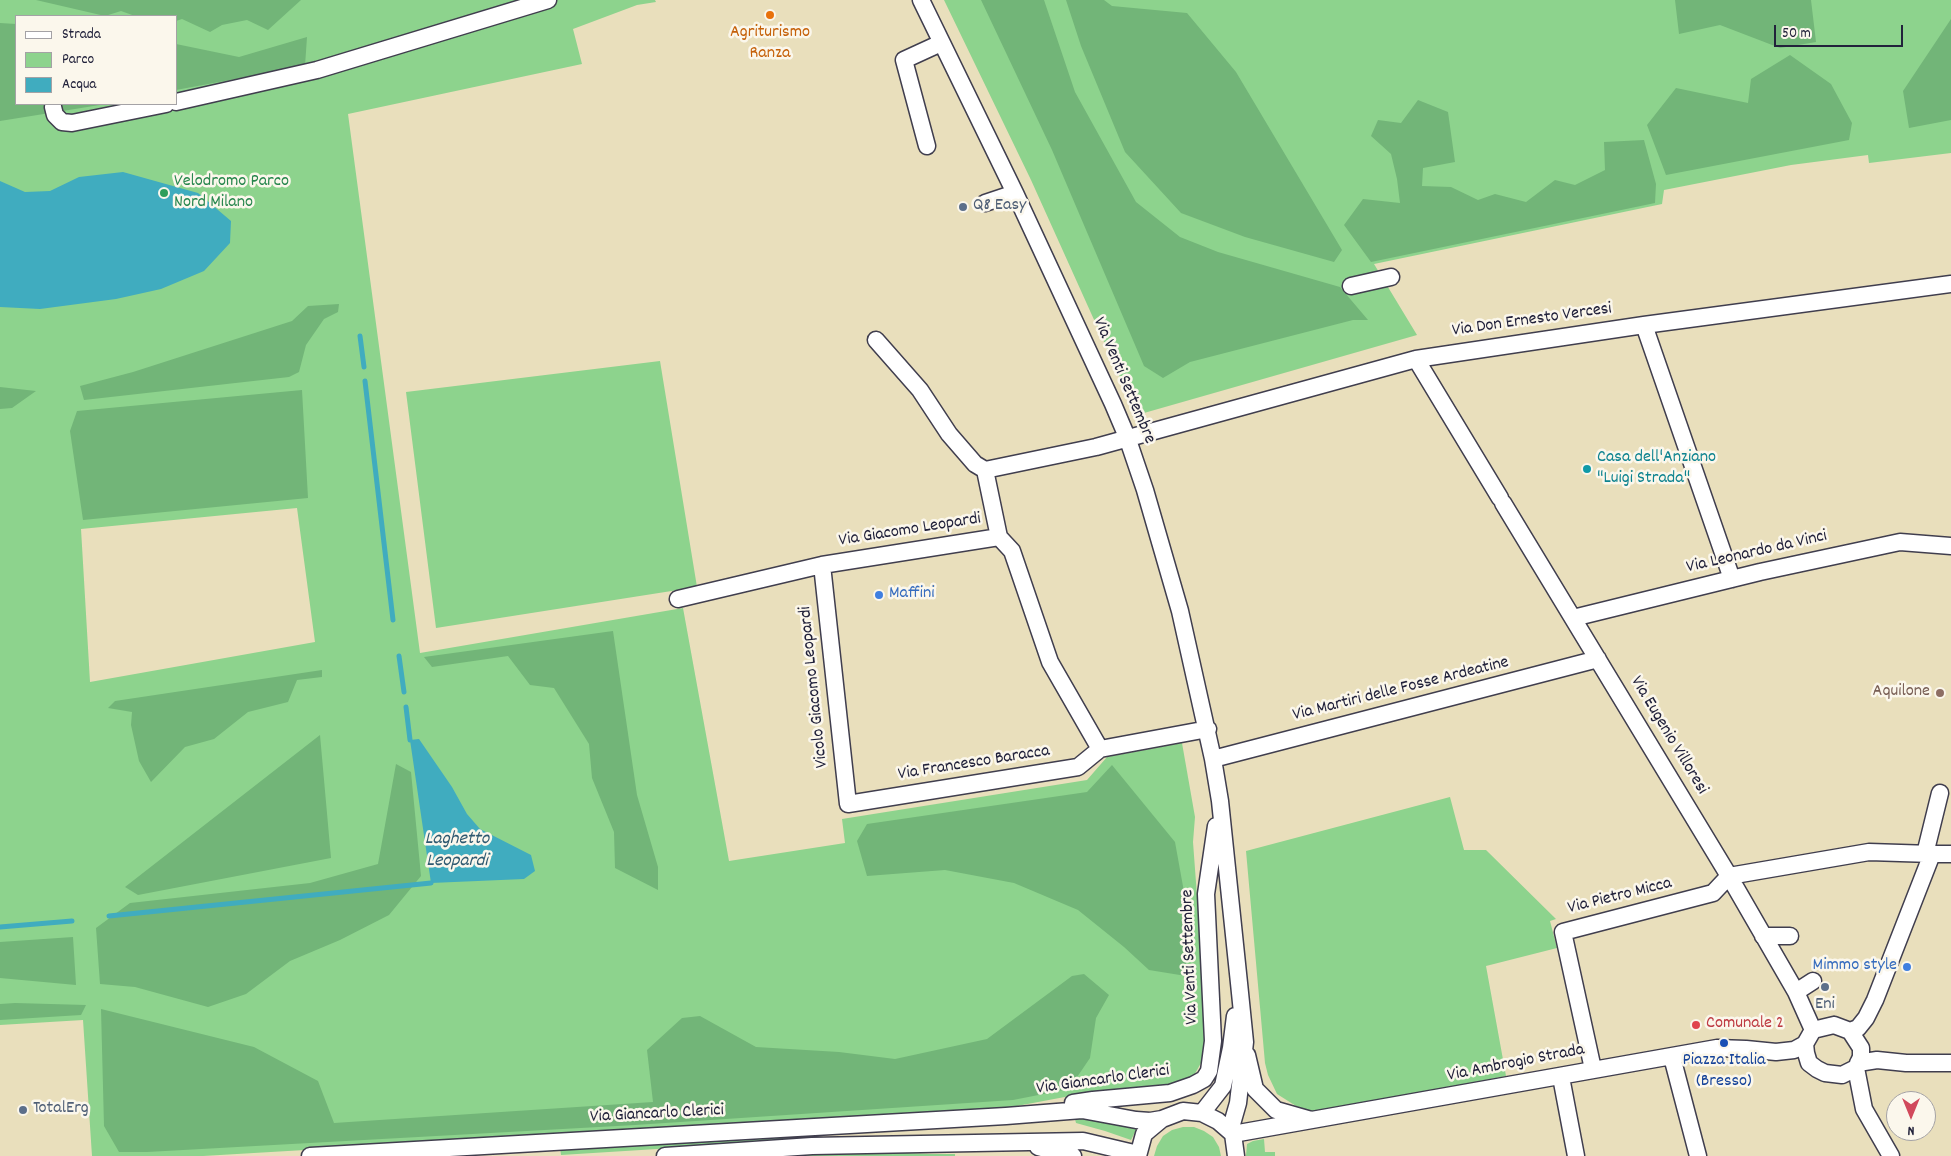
<!DOCTYPE html>
<html>
<head>
<meta charset="utf-8">
<style>
	body { margin:0 }
	#map { position:relative; width:1951px; height:1156px; overflow:hidden; background:#e9dfbc; font-family:Dekko,sans-serif }
	canvas { display:block }
	.legend { position:absolute; left:15px; top:15px; width:162px; height:90px; box-sizing:border-box; background:#fbf7ec; border:1px solid #a4a2a5; margin:0; padding:6px 9px; list-style:none; font-size:15px; color:#22223b }
	.legend li { display:flex; align-items:center; gap:10px; height:25px }
	.legend b { width:25px; border:1px solid #a4a2a5 }
	.north { position:absolute; left:1886px; top:1091px; width:50px; height:50px; box-sizing:border-box; background:#fbf7ec; border:1px solid #a4a2a5; border-radius:50%; rotate:180deg; font-size:14px; font-weight:700; line-height:20px; text-align:center; color:#22223b }
	.north::after { content:''; display:block; margin:auto; width:18px; height:22px; background:#d1495b; clip-path:polygon(50% 0,100% 100%,50% 72%,0 100%) }
	.scale { position:absolute; left:1774px; top:25px; width:129px; height:22px; box-sizing:border-box; border:2px solid #22223b; border-top:0; padding-left:6px; font-size:15px; line-height:18px; white-space:nowrap; color:#22223b; -webkit-text-stroke:4px #fbf7ec; paint-order:stroke }
</style>
</head>
<body>
<div id="map">
<canvas width="1951" height="1156"></canvas>
<ul class="legend">
<li><b style="height:6px;background:#fff"></b>Strada</li>
<li><b style="height:14px;background:#8dd38d"></b>Parco</li>
<li><b style="height:14px;background:#40acbf"></b>Acqua</li>
</ul>
<div class="north">N</div>
<div class="scale">50 m</div>
</div>
<script>
const ctx = document.querySelector('canvas').getContext('2d');
ctx.lineJoin = 'round';
function fillPath(path, color) {
  ctx.fillStyle = color;
  ctx.fill(path, 'evenodd');
}
function poly(rows) {
  const path = new Path2D();
  for (const r of rows) {
    path.moveTo(r[0], r[1]);
    for (let i = 2; i < r.length; i += 2) path.lineTo(r[i], r[i + 1]);
  }
  return path;
}
function strokePath(path, color, width, dash) {
  ctx.strokeStyle = color;
  ctx.lineWidth = width;
  ctx.lineCap = dash ? 'butt' : 'round';
  ctx.setLineDash(dash || []);
  ctx.stroke(path);
}
function write(font, color, halo, rows, align = 'center') {
  ctx.font = font + ' Dekko,sans-serif';
  ctx.lineWidth = 5;
  ctx.setLineDash([]);
  ctx.textBaseline = 'middle';
  ctx.strokeStyle = halo;
  ctx.fillStyle = color;
  for (const [text, x, y, turn = 0] of rows) {
    ctx.save();
    ctx.translate(x, y);
    ctx.rotate((+turn || 0) * Math.PI / 180);
    ctx.textAlign = isNaN(turn) ? turn : align;
    if (halo) ctx.strokeText(text, 0, 0);
    ctx.fillText(text, 0, 0);
    ctx.restore();
  }
}
const green = poly([
	[0,0,655,0,656,2,637,5,573,29,582,64,348,114,420,653,683,608,729,861,845,843,842,819,1087,780,1107,757,1182,743,1195,817,1193,842,1207,1031,1206,1054,1192,1079,1173,1086,1070,1096,1001,1109,203,1156,92,1156,83,1020,0,1025],
	[16,16,176,16,176,104,16,104],
	[297,508,315,642,90,682,81,529],
	[944,0,1951,0,1951,153,1869,163,1868,155,1791,165,1664,190,1662,204,1374,264,1417,335,1137,415,1031,180],
	[660,361,697,587,436,628,406,392],
	[1450,797,1464,850,1486,850,1556,919,1550,921,1557,948,1486,966,1506,1076,1316,1113,1296,1106,1277,1094,1268,1075,1265,1063,1246,851],
	[1078,1117,1137,1128,1131,1140,1105,1131,1076,1123,1075,1119],
	[1183,1127,1194,1127,1204,1131,1213,1137,1219,1147,1221,1156,1154,1156,1157,1146,1163,1136,1172,1130],
	[812,1131,812,1136,801,1140,561,1155,560,1147],
	[1264,1139,1265,1152,1275,1152,1275,1156,1246,1156,1247,1144,1253,1141],
	[851,1151,931,1154,955,1154,955,1156,723,1156]
]);
const forest = poly([
	[36,0,301,0,268,30,247,20,222,25,210,32,182,19,176,21,176,16,135,16,121,11,105,16],
	[981,0,1044,0,1075,92,1136,202,1180,237,1218,252,1340,287,1368,320,1353,320,1190,362,1163,378,1144,366,1052,150],
	[1066,0,1104,0,1112,6,1187,13,1236,72,1342,250,1334,262,1245,237,1181,213,1125,152,1081,46],
	[1675,0,1811,0,1816,42,1780,48,1720,25,1679,34],
	[1951,19,1951,120,1909,128,1903,91],
	[0,23,16,24,16,104,106,104,0,121],
	[307,37,305,66,176,90,176,44,239,57],
	[1790,55,1831,84,1852,123,1849,140,1666,175,1647,125,1676,88,1748,103,1751,79],
	[1418,100,1448,112,1455,162,1423,168,1422,186,1451,187,1478,200,1495,194,1526,202,1555,180,1575,185,1605,170,1604,142,1644,140,1656,184,1655,203,1371,262,1344,225,1363,199,1400,203,1397,179,1391,154,1371,136,1378,120,1401,123],
	[339,304,338,312,324,319,306,345,299,372,289,377,84,400,80,386,133,372,292,321,308,306],
	[0,387,36,391,12,408,0,409],
	[302,390,308,498,83,520,70,431,77,411],
	[613,631,637,795,658,867,658,890,615,868,614,832,592,778,589,744,554,688,530,685,508,656,432,667,424,657],
	[322,670,322,677,297,680,288,702,248,712,214,739,185,747,151,782,139,761,131,725,132,712,108,708,115,701],
	[320,735,331,858,138,895,125,887],
	[396,764,411,772,421,876,389,915,340,940,290,961,246,994,208,1007,135,987,100,984,96,928,130,903,310,883,378,864],
	[1112,765,1175,842,1188,914,1186,976,1149,970,1124,947,1078,910,1014,883,945,870,867,876,857,841,867,824,1087,792],
	[73,937,76,985,0,978,0,942],
	[1084,974,1109,995,1096,1018,1090,1058,1069,1089,1013,1100,635,1125,147,1152,119,1152,104,1126,101,1009,254,1047,318,1081,334,1123,653,1102,647,1050,682,1018,700,1016,756,1047,839,1052,895,1059,987,1039,1072,976],
	[15,1003,86,1005,81,1015,0,1020,0,1004]
]);
const water = poly([
	[123,172,198,193,231,221,230,243,204,271,161,289,116,299,40,309,0,307,0,181,25,192,50,191,79,177],
	[419,739,452,787,467,814,480,829,531,855,535,871,524,879,431,883,410,740]
]);
const stream = poly([
	[360,336,364,367],
	[365,381,393,620],
	[399,656,404,692],
	[406,707,410,740],
	[109,916,431,883],
	[0,927,72,921]
]);
const minor = poly([
	[921,0,1015,193,1113,404,1127,437,1145,490,1180,611,1213,759,1220,801,1239,983,1245,1042,1238,1103,1230,1131],
	[176,102,317,70,548,0],
	[53,107,55,115,62,122,72,123,166,104],
	[927,146,904,60,941,43],
	[985,203,1015,193],
	[1351,286,1391,277],
	[1644,325,1732,579],
	[876,340,920,390,949,434,975,464,985,470],
	[1416,359,1500,498],
	[985,470,1096,447,1416,359,1644,325,1951,284],
	[1503,503,1729,876,1796,992,1813,1030],
	[999,537,1012,551,1050,662,1100,749],
	[822,565,848,804,1078,767,1100,749,1208,729],
	[678,599,822,565,999,537,985,470],
	[1573,618,1760,572,1900,542,1951,546],
	[1213,759,1598,659],
	[1925,854,1940,793],
	[1729,876,1869,852,1932,854],
	[1763,936,1790,936],
	[1796,992,1813,981],
	[1834,1025,1850,1031,1861,1048,1861,1057,1856,1068,1842,1075,1825,1073,1817,1069,1809,1063,1806,1053,1805,1044,1813,1030,1834,1025],
	[1850,1031,1858,1028,1866,1018,1875,1000,1932,854,1951,854],
	[1247,1055,1255,1089,1276,1110,1311,1120],
	[1672,1057,1698,1156],
	[1858,1063,1877,1060,1906,1063,1951,1063],
	[1856,1068,1864,1109,1891,1156],
	[1593,1069,1563,932,1713,893,1729,876],
	[1561,1077,1576,1156],
	[1073,1103,1093,1100,1170,1093,1193,1085,1204,1079,1209,1071,1213,1041,1206,894,1216,826],
	[1202,1113,1223,1086,1231,1048,1235,1016],
	[1233,1134,1717,1048,1746,1049,1776,1052,1794,1050,1805,1044],
	[1038,1147,1073,1156],
	[310,1156,1006,1116,1082,1110,1136,1120,1150,1121,1162,1119],
	[665,1156,812,1146,1083,1141,1138,1154],
	[1138,1156,1144,1134,1162,1119,1183,1111,1202,1113,1218,1121,1233,1134,1236,1156]
]);
const markers = [
	[770,15,5,"#e8710a"],
	[164,193,5,"#2e9e5b"],
	[963,207,5,"#5c6f8a"],
	[1587,469,5,"#0f9aa8"],
	[879,595,5,"#3f7fe0"],
	[1940,693,5,"#8d6e63"],
	[1907,967,5,"#3f7fe0"],
	[1825,987,5,"#5c6f8a"],
	[1696,1025,5,"#e0444e"],
	[1724,1043,5,"#1a4fb4"],
	[23,1110,5,"#5c6f8a"]
];
const foodNames = [
	["Agriturismo",770,34],
	["Ranza",770,55]
];
const leisureNames = [
	["Velodromo Parco",174,183],
	["Nord Milano",174,204]
];
const serviceNames = [
	["Q8 Easy",973,207],
	["Eni",1825,1006,"center"],
	["TotalErg",33,1110]
];
const streetNames = [
	["Via Don Ernesto Vercesi",1532,321,-8],
	["Via Venti Settembre",1123,381,67],
	["Via Giacomo Leopardi",910,531,-9],
	["Via Leonardo da Vinci",1757,553,-13],
	["Vicolo Giacomo Leopardi",815,687,-96],
	["Via Martiri delle Fosse Ardeatine",1401,690,-14],
	["Via Eugenio Villoresi",1668,736,59],
	["Via Francesco Baracca",974,764,-9],
	["Via Pietro Micca",1620,897,-14],
	["Via Venti Settembre",1191,957,-92],
	["Via Ambrogio Strada",1516,1064,-11],
	["Via Giancarlo Clerici",1103,1081,-8],
	["Via Giancarlo Clerici",657,1115,-3]
];
const cultureNames = [
	["Casa dell'Anziano",1597,459],
	["\"Luigi Strada\"",1597,480]
];
const shopNames = [
	["Maffini",889,595],
	["Mimmo style",1897,967,"right"]
];
const educationNames = [
	["Aquilone",1930,693]
];
const healthNames = [
	["Comunale 2",1706,1025]
];
const transitNames = [
	["Piazza Italia",1724,1062],
	["(Bresso)",1724,1083]
];
const waterNames = [
	["Laghetto",457,840],
	["Leopardi",457,862]
];
fillPath(green, '#8dd38d');
fillPath(forest, '#72b578');
fillPath(water, '#40acbf');
strokePath(stream, '#40acbf', 5);
strokePath(minor, '#403e4e', 19);
strokePath(minor, '#fff', 16);
for (const [x, y, r, color] of markers) {
  const dot = new Path2D();
  dot.arc(x, y, r, 0, 2 * Math.PI);
  ctx.fillStyle = color;
  ctx.fill(dot);
  strokePath(dot, '#fbf7ec', 2);
}
write('18px', '#c56008', '#fbf7ec', foodNames);
write('18px', '#27864d', '#fbf7ec', leisureNames, 'left');
write('18px', '#4e5e75', '#fbf7ec', serviceNames, 'left');
write('18px', '#22223b', '#fbf7ec', streetNames);
write('18px', '#0d838f', '#fbf7ec', cultureNames, 'left');
write('18px', '#366cbe', '#fbf7ec', shopNames, 'left');
write('18px', '#785e54', '#fbf7ec', educationNames, 'right');
write('18px', '#be3a42', '#fbf7ec', healthNames, 'left');
write('18px', '#164399', '#fbf7ec', transitNames);
write('italic 19px', '#2e5970', '#fbf7ec', waterNames);
</script>
</body>
</html>
